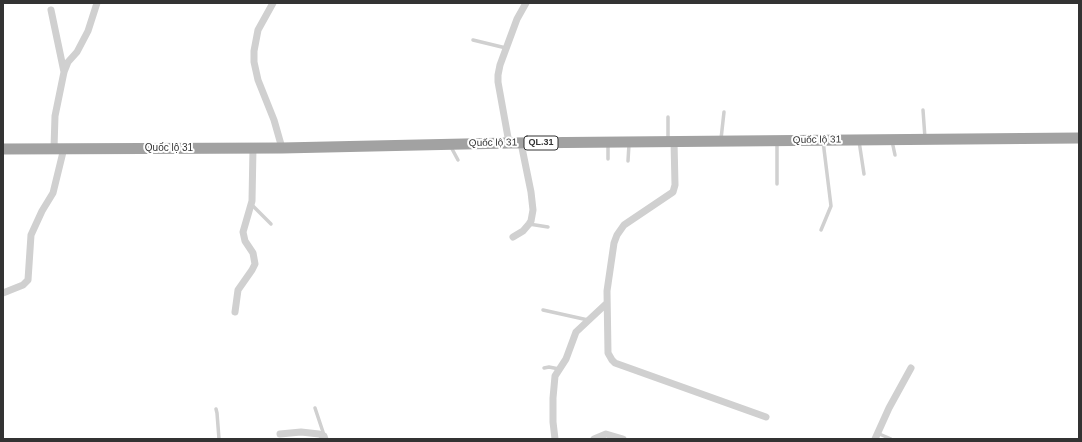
<!DOCTYPE html>
<html>
<head>
<meta charset="utf-8">
<style>
	body { margin:0 }
	#map { position:relative; width:1082px; height:442px; overflow:hidden; background:#fff; font-family:Helvetica,sans-serif }
	canvas { display:block }
	.frame { position:absolute; inset:0; border:4px solid #333; pointer-events:none }
</style>
</head>
<body>
<div id="map">
<canvas width="1082" height="442"></canvas>
<div class="frame"></div>
</div>
<script>
const ctx = document.querySelector('canvas').getContext('2d');
ctx.lineJoin = 'round';
function poly(rows) {
  const path = new Path2D();
  for (const r of rows) {
    path.moveTo(r[0], r[1]);
    for (let i = 2; i < r.length; i += 2) path.lineTo(r[i], r[i + 1]);
  }
  return path;
}
function strokePath(path, color, width, dash) {
  ctx.strokeStyle = color;
  ctx.lineWidth = width;
  ctx.lineCap = dash ? 'butt' : 'round';
  ctx.setLineDash(dash || []);
  ctx.stroke(path);
}
function write(font, color, halo, rows, align = 'center') {
  ctx.font = font + ' Helvetica,sans-serif';
  ctx.lineWidth = 4;
  ctx.setLineDash([]);
  ctx.textBaseline = 'middle';
  ctx.strokeStyle = halo;
  ctx.fillStyle = color;
  for (const [text, x, y, turn = 0] of rows) {
    ctx.save();
    ctx.translate(x, y);
    ctx.rotate((+turn || 0) * Math.PI / 180);
    ctx.textAlign = isNaN(turn) ? turn : align;
    if (halo) ctx.strokeText(text, 0, 0);
    ctx.fillText(text, 0, 0);
    ctx.restore();
  }
}
const service = poly([
	[473,40,506,48],
	[923,110,925,138],
	[721,139,724,112],
	[668,140,668,117],
	[859,141,864,174],
	[892,141,895,155],
	[777,142,777,184],
	[451,147,458,160],
	[608,159,608,145],
	[628,161,629,144],
	[252,205,271,224],
	[529,224,548,227],
	[821,230,831,206,823,141],
	[543,310,588,320],
	[544,368,549,367,559,369],
	[315,408,324,435],
	[216,409,217,413,219,439],
	[877,433,891,439]
]);
const minor = poly([
	[273,3,258,30,254,51,254,62,258,80,274,120,282,148],
	[51,10,64,72],
	[674,141,675,185,673,192,624,225,617,235,614,243,607,291,608,353,612,360,615,363,766,417],
	[509,143,498,82,498,75,500,65,517,19,526,3],
	[54,148,55,116,64,72,68,62,77,52,88,31,97,3],
	[513,237,523,231,529,224,531,221,533,210,531,192,521,143],
	[3,293,23,285,28,280,31,235,42,211,53,193,64,148],
	[235,312,238,290,252,270,255,264,253,253,245,241,243,232,252,201,253,148],
	[280,434,301,432,319,434,324,436,325,439],
	[555,439,553,422,553,398,555,376,566,359,576,332,607,303],
	[594,439,606,434,623,439],
	[875,439,889,408,911,368]
]);
const trunk = poly([
	[3,149,282,148,509,143,1079,138]
]);
const shields = [
	[541,143,34]
];
const shieldNames = [
	["QL.31",541,143]
];
const streetNames = [
	["Quốc lộ 31",817,140,-1],
	["Quốc lộ 31",493,143,-1],
	["Quốc lộ 31",169,148]
];
strokePath(service, '#d0d0d0', 3.5);
strokePath(minor, '#d0d0d0', 7);
strokePath(trunk, '#a2a2a2', 11);
for (const [x, y, w] of shields) {
  const box = new Path2D();
  box.roundRect(x - w / 2, y - 7, w, 14, 3);
  ctx.fillStyle = '#fff';
  ctx.fill(box);
  strokePath(box, '#333', 1);
}
write('bold 9px', '#333', null, shieldNames);
write('10px', '#333', '#fff', streetNames);
</script>
</body>
</html>
